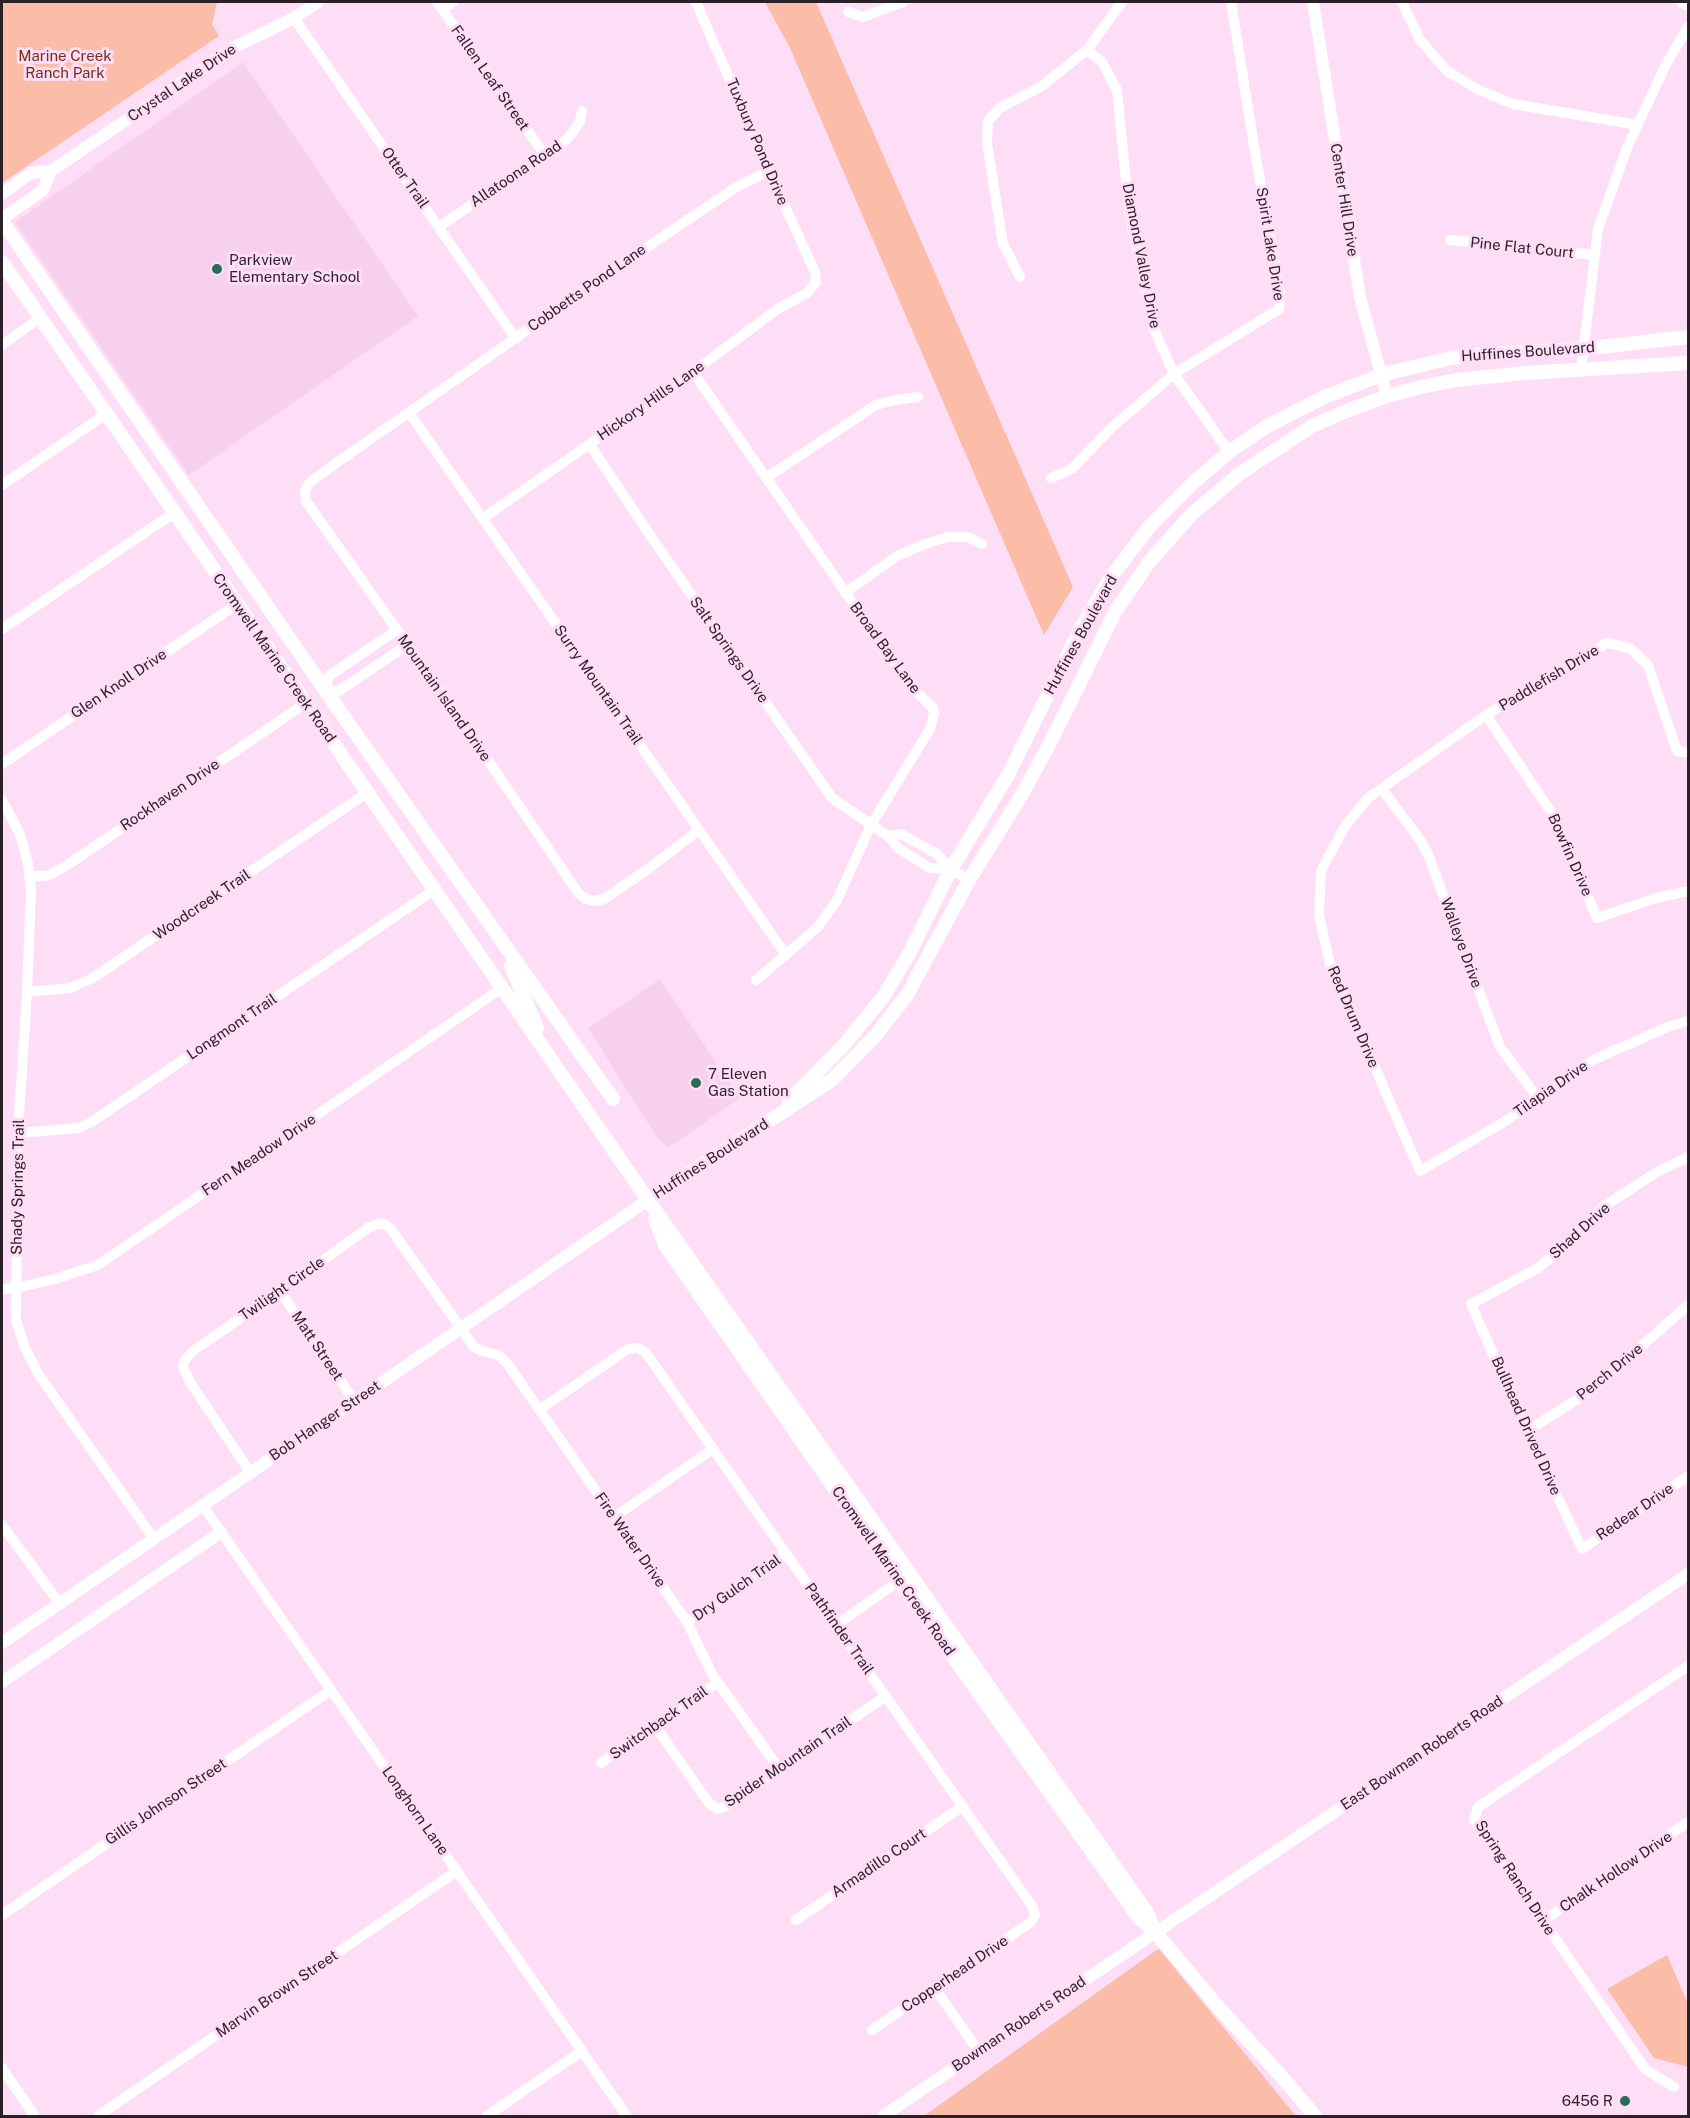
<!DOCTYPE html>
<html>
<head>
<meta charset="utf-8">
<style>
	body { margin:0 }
	#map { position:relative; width:1690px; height:2118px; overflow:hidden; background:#feddf6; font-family:"Public Sans",sans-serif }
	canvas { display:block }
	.frame { position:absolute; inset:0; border:3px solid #2b1f28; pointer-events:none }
</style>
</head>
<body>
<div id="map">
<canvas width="1690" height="2118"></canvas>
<div class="frame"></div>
</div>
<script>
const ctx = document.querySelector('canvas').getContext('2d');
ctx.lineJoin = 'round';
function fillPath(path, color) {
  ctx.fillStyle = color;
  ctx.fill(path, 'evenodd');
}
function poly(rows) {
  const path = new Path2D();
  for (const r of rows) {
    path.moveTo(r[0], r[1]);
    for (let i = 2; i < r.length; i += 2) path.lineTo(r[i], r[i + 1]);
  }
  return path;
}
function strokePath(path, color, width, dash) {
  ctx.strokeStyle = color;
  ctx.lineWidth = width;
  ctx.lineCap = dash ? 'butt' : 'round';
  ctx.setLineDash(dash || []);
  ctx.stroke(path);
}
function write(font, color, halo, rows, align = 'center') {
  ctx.font = font + ' "Public Sans",sans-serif';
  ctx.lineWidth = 6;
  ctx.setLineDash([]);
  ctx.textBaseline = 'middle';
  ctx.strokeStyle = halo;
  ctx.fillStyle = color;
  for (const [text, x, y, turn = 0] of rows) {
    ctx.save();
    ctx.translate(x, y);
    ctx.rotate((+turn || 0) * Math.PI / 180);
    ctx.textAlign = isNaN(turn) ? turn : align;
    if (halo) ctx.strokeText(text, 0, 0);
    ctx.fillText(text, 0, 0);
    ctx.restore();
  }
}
const built = poly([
	[243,62,418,316,189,475,15,222],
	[660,979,740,1098,669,1147,659,1141,588,1028]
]);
const green = poly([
	[2,2,217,2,212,24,219,36,2,183],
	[765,2,816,2,1073,587,1044,635,790,48],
	[1159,1949,1296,2116,924,2116,1158,1949],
	[1667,1955,1688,2004,1688,2067,1654,2058,1607,1989]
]);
const minor = poly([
	[437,2,544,154],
	[1402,2,1420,40,1447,71,1479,90,1513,104,1638,125],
	[1681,2,1688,6],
	[442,9,453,2],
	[848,12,863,17,903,2],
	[294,18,516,339],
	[1087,50,1102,62,1117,90,1129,212,1154,329,1174,374,1229,452],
	[439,227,566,140,574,131,580,121,582,111],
	[1450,240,1594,255],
	[1020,277,1003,244,987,143,988,121,1000,108,1042,86,1087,50,1122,2],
	[2,345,40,318],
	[1581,371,1598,229,1627,148,1666,64,1688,27],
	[693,372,909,684,933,708,934,714,930,729,871,825,837,900,818,927,756,980],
	[410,414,786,955],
	[590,445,652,538,832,798,888,836,898,848,930,868,951,869],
	[766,478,876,405,895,400,918,397],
	[1051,478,1072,469,1111,428,1174,374,1279,309,1280,292,1255,152,1231,2],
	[2,485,106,414],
	[482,519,693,372,779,308,807,293,816,282,815,272,771,176,696,2],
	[845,593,897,556,928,543,947,537,968,537,982,544],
	[2,629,174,513],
	[397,630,329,676,325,690,339,691,407,645],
	[1486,715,1553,815,1597,918,1656,898,1688,891],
	[1688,753,1677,751,1648,665,1630,648,1607,643,1486,715,1368,798,1345,826,1321,871,1319,915,1330,964,1420,1171,1504,1122,1593,1060,1670,1026,1688,1021],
	[2,764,237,604],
	[1382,789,1421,841,1429,857,1500,1047,1538,1098],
	[2,800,20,834,28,864,31,892,27,992,18,1133,16,1320,25,1348,39,1375,154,1539],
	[699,830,648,869,604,899,594,901,586,899,579,894,462,722,306,501,305,491,309,483,342,459,625,262,738,186,769,171],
	[888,836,901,834,937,854,951,869,969,880],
	[30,877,50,875,69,864,306,703],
	[27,992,70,988,93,978,367,793],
	[18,1133,78,1128,90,1123,434,890],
	[1688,1157,1657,1172,1603,1207,1568,1244,1538,1268,1471,1304,1527,1431,1582,1549,1688,1476],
	[2,1289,16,1288,55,1279,98,1265,502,988],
	[280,1291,355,1402],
	[539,1410,628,1349,638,1348,646,1353,1032,1906,1035,1915,1031,1922,872,2030],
	[1527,1431,1592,1390,1688,1305],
	[250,1472,190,1382,183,1367,184,1361,193,1351,280,1291,368,1228,381,1223,386,1225,391,1229,474,1347,482,1351,498,1355,507,1363,687,1622,712,1674,780,1770],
	[203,1506,627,2116],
	[614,1517,713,1449],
	[2,1525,60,1604],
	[687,1622,786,1554],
	[836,1625,899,1581],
	[655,1726,709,1803,718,1809,722,1808,886,1696],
	[601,1763,718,1682],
	[2,1915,331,1690],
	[796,1920,963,1806],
	[1543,1921,1688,1822],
	[935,1988,979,2052],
	[2,2068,35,2116],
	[1674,2087,1645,2069,1474,1820,1478,1807,1688,1666],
	[98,2116,457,1871],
	[487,2116,582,2051]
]);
const tertiary = poly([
	[1313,2,1360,297,1387,396],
	[2,194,31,173,51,171,231,49,294,18,318,2],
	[2,219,43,190,51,171],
	[2,1643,648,1200],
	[2,1682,221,1532],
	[883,2116,1688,1574]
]);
const secondary = poly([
	[2,221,325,690,613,1099],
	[2,262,648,1200,1146,1911,1155,1932],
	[511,966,537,1028],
	[789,1101,844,1045,884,996,911,950,951,869,1008,775,1081,628,1110,578,1150,526,1194,482,1229,452,1264,428,1322,398,1381,375,1451,358,1483,354,1582,349,1688,337],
	[648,1200,832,1080,876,1035,907,995,969,880,1021,796,1049,745,1115,612,1149,562,1191,515,1239,474,1312,426,1344,412,1387,396,1421,387,1456,380,1526,373,1688,363],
	[655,1219,665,1245,899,1581,1139,1918,1155,1932,1219,2008,1282,2077,1315,2116]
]);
const markers = [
	[217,269,6,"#2c6b58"],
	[696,1083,6,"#2c6b58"],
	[1625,2101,6,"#2c6b58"]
];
const parkNames = [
	["Marine Creek",65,56],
	["Ranch Park",65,73]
];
const streetNames = [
	["Fallen Leaf Street",490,78,55],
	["Crystal Lake Drive",182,83,-34],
	["Tuxbury Pond Drive",757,142,67],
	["Allatoona Road",516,174,-34],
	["Otter Trail",405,178,55],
	["Center Hill Drive",1344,200,81],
	["Spirit Lake Drive",1270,244,81],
	["Pine Flat Court",1522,248,6],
	["Diamond Valley Drive",1141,256,79],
	["Cobbetts Pond Lane",587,288,-35],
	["Huffines Boulevard",1528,352,-4],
	["Hickory Hills Lane",651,401,-35],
	["Huffines Boulevard",1081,635,-61],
	["Broad Bay Lane",885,648,54],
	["Salt Springs Drive",729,650,55],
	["Cromwell Marine Creek Road",274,658,55],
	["Paddlefish Drive",1549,678,-31],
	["Glen Knoll Drive",119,684,-34],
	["Surry Mountain Trail",598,685,55],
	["Mountain Island Drive",444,698,55],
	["Rockhaven Drive",170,795,-34],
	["Bowfin Drive",1570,855,66],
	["Woodcreek Trail",202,905,-34],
	["Walleye Drive",1461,943,70],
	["Red Drum Drive",1353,1017,67],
	["Longmont Trail",232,1027,-34],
	["Tilapia Drive",1551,1089,-35],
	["Fern Meadow Drive",259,1155,-34],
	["Huffines Boulevard",711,1159,-33],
	["Shady Springs Trail",18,1187,-89],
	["Shad Drive",1580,1231,-42],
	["Twilight Circle",282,1289,-35],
	["Matt Street",317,1346,56],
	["Perch Drive",1610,1372,-39],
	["Bob Hanger Street",325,1421,-34],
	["Bullhead Drived Drive",1526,1426,66],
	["Redear Drive",1635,1512,-34],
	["Fire Water Drive",630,1540,55],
	["Cromwell Marine Creek Road",893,1571,55],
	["Dry Gulch Trial",737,1588,-35],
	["Pathfinder Trail",839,1629,55],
	["Switchback Trail",659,1723,-35],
	["East Bowman Roberts Road",1422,1753,-34],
	["Spider Mountain Trail",788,1762,-34],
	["Gillis Johnson Street",166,1802,-34],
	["Longhorn Lane",415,1811,55],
	["Armadillo Court",879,1863,-34],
	["Chalk Hollow Drive",1616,1872,-34],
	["Spring Ranch Drive",1515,1878,57],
	["Copperhead Drive",955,1974,-34],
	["Marvin Brown Street",277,1994,-34],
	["Bowman Roberts Road",1019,2024,-34]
];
const poiNames = [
	["Parkview",229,260],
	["Elementary School",229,277],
	["7 Eleven",708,1074],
	["Gas Station",708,1091],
	["6456 R",1613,2101,"right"]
];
fillPath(built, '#f7d0ee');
fillPath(green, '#fbbda8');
strokePath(minor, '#fff', 10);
strokePath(tertiary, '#fff', 12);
strokePath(secondary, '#fff', 14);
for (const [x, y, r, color] of markers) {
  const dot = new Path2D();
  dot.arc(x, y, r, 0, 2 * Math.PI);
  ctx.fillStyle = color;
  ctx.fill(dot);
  strokePath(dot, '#feddf6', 2);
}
write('15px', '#762f14', '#feddf6', parkNames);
write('15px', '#2b1f28', '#feddf6', streetNames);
write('15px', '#2b1f28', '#feddf6', poiNames, 'left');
</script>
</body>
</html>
